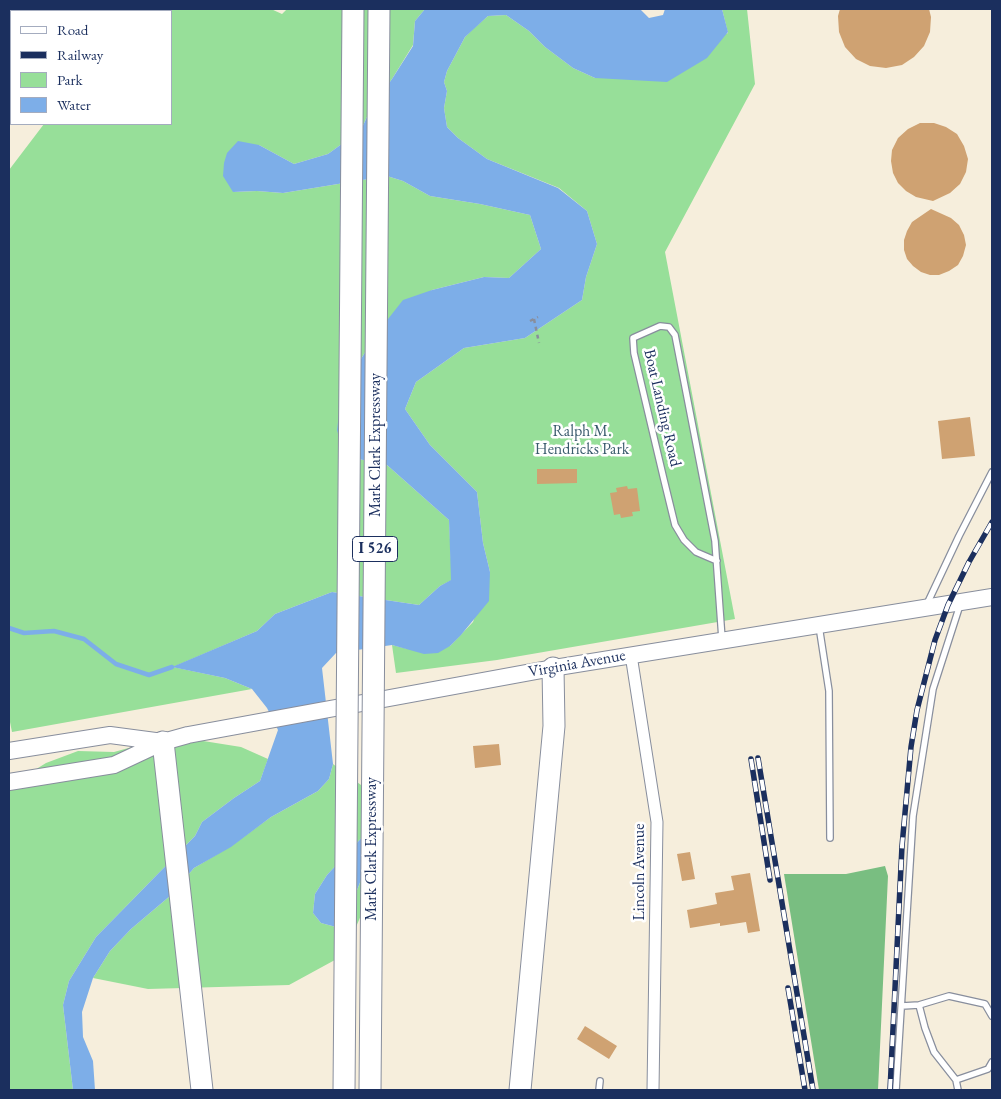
<!DOCTYPE html>
<html>
<head>
<meta charset="utf-8">
<style>
	body { margin:0 }
	#map { position:relative; width:1001px; height:1099px; overflow:hidden; background:#f6eedc; font-family:"EB Garamond",serif }
	canvas { display:block }
	.frame { position:absolute; inset:0; border:10px solid #1b2f5e; pointer-events:none }
	.legend { position:absolute; left:10px; top:10px; width:162px; height:115px; box-sizing:border-box; background:#fff; border:1px solid #a4acbf; margin:0; padding:6px 9px; list-style:none; font-size:15px; color:#1b2f5e }
	.legend li { display:flex; align-items:center; gap:10px; height:25px }
	.legend b { width:25px; border:1px solid #a4acbf }
</style>
</head>
<body>
<div id="map">
<canvas width="1001" height="1099"></canvas>
<div class="frame"></div>
<ul class="legend">
<li><b style="height:6px;background:#fff"></b>Road</li>
<li><b style="height:6px;background:#1b2f5e"></b>Railway</li>
<li><b style="height:14px;background:#97df99"></b>Park</li>
<li><b style="height:14px;background:#7daee8"></b>Water</li>
</ul>
</div>
<script>
const ctx = document.querySelector('canvas').getContext('2d');
ctx.lineJoin = 'round';
function fillPath(path, color) {
  ctx.fillStyle = color;
  ctx.fill(path, 'evenodd');
}
function poly(rows) {
  const path = new Path2D();
  for (const r of rows) {
    path.moveTo(r[0], r[1]);
    for (let i = 2; i < r.length; i += 2) path.lineTo(r[i], r[i + 1]);
  }
  return path;
}
function strokePath(path, color, width, dash) {
  ctx.strokeStyle = color;
  ctx.lineWidth = width;
  ctx.lineCap = dash ? 'butt' : 'round';
  ctx.setLineDash(dash || []);
  ctx.stroke(path);
}
function write(font, color, halo, rows, align = 'center') {
  ctx.font = font + ' "EB Garamond",serif';
  ctx.lineWidth = 5;
  ctx.setLineDash([]);
  ctx.textBaseline = 'middle';
  ctx.strokeStyle = halo;
  ctx.fillStyle = color;
  for (const [text, x, y, turn = 0] of rows) {
    ctx.save();
    ctx.translate(x, y);
    ctx.rotate((+turn || 0) * Math.PI / 180);
    ctx.textAlign = isNaN(turn) ? turn : align;
    if (halo) ctx.strokeText(text, 0, 0);
    ctx.fillText(text, 0, 0);
    ctx.restore();
  }
}
const green = poly([
	[64,9,271,9,282,14,287,9,425,9,415,21,413,45,392,79,371,108,361,130,328,154,294,164,259,145,233,192,257,191,283,193,387,176,403,181,430,196,480,204,530,215,541,249,509,278,484,277,432,290,377,333,356,367,344,456,387,465,449,520,452,580,440,586,419,605,332,592,275,614,257,631,173,667,225,678,252,689,12,732,9,717,9,170,44,124,171,124,171,11,64,11],
	[722,9,747,9,755,84,665,252,735,619,497,660,396,673,392,645,408,649,450,646,473,622,490,572,483,543,477,492,430,445,405,409,416,382,464,348,525,338,582,300,586,277,597,244,587,211,559,188,487,159,458,138,447,127,444,108,447,91,444,82,447,71,465,37,473,29,488,16,506,15,529,31,545,47,573,68,595,78,622,78,728,33],
	[172,736,241,747,268,759,260,781,234,798,202,822,195,836,96,937,69,981,63,1005,73,1090,9,1090,9,786,46,763,78,751,114,752],
	[333,764,365,788,379,814,382,858,365,906,344,955,289,985,148,989,93,978,110,951,131,929,170,896,194,868,231,846,271,817,318,791,329,779],
	[366,833,368,840,366,867,347,916,336,927,321,923,313,913,315,894,327,875]
]);
const forest = poly([
	[885,866,888,876,878,1090,819,1090,784,874,846,874]
]);
const water = poly([
	[425,9,640,9,649,18,663,15,665,9,722,9,728,32,707,58,667,82,595,78,573,68,545,47,529,31,506,15,488,16,465,37,447,71,444,82,447,91,444,108,447,127,458,138,487,159,558,188,587,211,597,244,586,277,582,300,525,338,464,348,416,382,405,409,430,445,477,492,483,543,490,572,489,601,461,635,450,646,438,653,424,654,392,645,336,653,322,668,333,764,329,779,318,791,271,817,231,847,194,868,170,896,131,929,110,951,93,978,82,1012,83,1037,93,1061,95,1090,73,1090,63,1005,69,981,96,937,195,836,202,822,234,798,260,781,278,730,267,708,252,689,225,678,172,667,257,631,275,614,332,592,419,605,440,586,451,580,449,520,387,465,344,456,337,430,341,398,356,367,377,333,403,300,432,290,484,277,509,278,541,249,530,215,480,204,430,196,403,181,387,176,283,193,257,191,233,192,223,176,224,163,227,153,238,141,259,145,294,164,328,154,361,130,371,108,392,79,413,46,415,21],
	[366,833,366,867,347,916,336,927,321,923,313,913,315,894,327,875]
]);
const stream = poly([
	[9,628,24,633,54,631,84,639,116,664,149,675,172,667]
]);
const building = poly([
	[840,9,929,9,931,17,930,32,924,46,914,57,902,65,886,68,870,66,856,59,845,47,839,32,838,16],
	[920,123,934,123,946,127,957,134,964,146,968,159,966,172,960,184,950,193,933,201,916,197,906,191,898,183,893,173,891,161,892,150,898,138,908,129],
	[931,209,951,218,959,225,964,235,966,245,963,256,958,265,949,271,939,275,930,275,921,272,913,266,907,259,904,250,904,240,907,231,912,222],
	[970,417,975,456,942,459,938,421],
	[537,469,577,469,577,483,537,484],
	[627,486,628,489,637,488,640,511,632,512,633,516,621,518,620,514,614,515,610,493,617,492,616,488],
	[499,744,501,765,475,768,473,746],
	[690,852,695,879,682,881,677,854],
	[750,873,760,931,748,933,746,922,720,926,720,923,690,928,687,910,717,904,715,893,734,890,731,876],
	[585,1026,617,1046,609,1059,577,1039]
]);
const path = poly([
	[534,319,539,343],
	[530,321,538,317]
]);
const service = poly([
	[717,561,696,552,684,540,675,525,664,480,634,353,633,338,660,326,669,327,675,335,715,541,722,639],
	[927,604,959,536,992,472],
	[819,626,829,691,830,838],
	[919,1005,925,1028,934,1052,956,1080,988,1069,992,1062],
	[902,1006,919,1005,949,996,985,1004,992,1016],
	[956,1080,958,1090],
	[599,1090,600,1081],
	[896,1090,913,816,933,689,960,605]
]);
const minor = poly([
	[631,655,657,822,653,1090]
]);
const secondary = poly([
	[9,751,110,735,163,742],
	[9,782,114,765,163,742,188,735,553,668,992,597]
]);
const motorway = poly([
	[163,742,202,1090],
	[520,1090,554,726,553,668]
]);
const rail = poly([
	[758,758,813,1090],
	[751,759,770,880],
	[788,988,805,1090],
	[890,1090,902,846,911,747,917,710,935,640,948,605,969,562,992,522]
]);
const motorwayBridge = poly([
	[344,1090,353,9],
	[370,1090,379,9]
]);
const shields = [
	[375,549,45]
];
const shieldNames = [
	["I 526",375,549]
];
const streetNames = [
	["Boat Landing Road",662,408,77],
	["Mark Clark Expressway",376,445,-90],
	["Virginia Avenue",577,664,-10],
	["Mark Clark Expressway",372,849,-90],
	["Lincoln Avenue",640,872,-90]
];
const parkNames = [
	["Ralph M.",582,432],
	["Hendricks Park",582,450]
];
fillPath(green, '#97df99');
fillPath(forest, '#79be81');
fillPath(water, '#7daee8');
strokePath(stream, '#7daee8', 4.5);
fillPath(building, '#cfa272');
strokePath(service, '#888e9d', 8);
strokePath(minor, '#888e9d', 13);
strokePath(secondary, '#888e9d', 18);
strokePath(motorway, '#888e9d', 23);
strokePath(path, '#888e9d', 2.5, [4, 4]);
strokePath(service, '#fff', 5.5);
strokePath(minor, '#fff', 11);
strokePath(secondary, '#fff', 16);
strokePath(motorway, '#fff', 21);
strokePath(rail, '#1b2f5e', 5.5);
strokePath(rail, '#fff', 4, [11]);
strokePath(motorwayBridge, '#888e9d', 23, []);
strokePath(motorwayBridge, '#fff', 21);
for (const [x, y, w] of shields) {
  const box = new Path2D();
  box.roundRect(x - w / 2, y - 12.5, w, 25, 4);
  ctx.fillStyle = '#fff';
  ctx.fill(box);
  strokePath(box, '#1b2f5e', 1);
}
write('bold 15px', '#1b2f5e', null, shieldNames);
write('16px', '#1b2f5e', '#fff', streetNames);
write('16px', '#3a5b6d', '#fff', parkNames);
</script>
</body>
</html>
